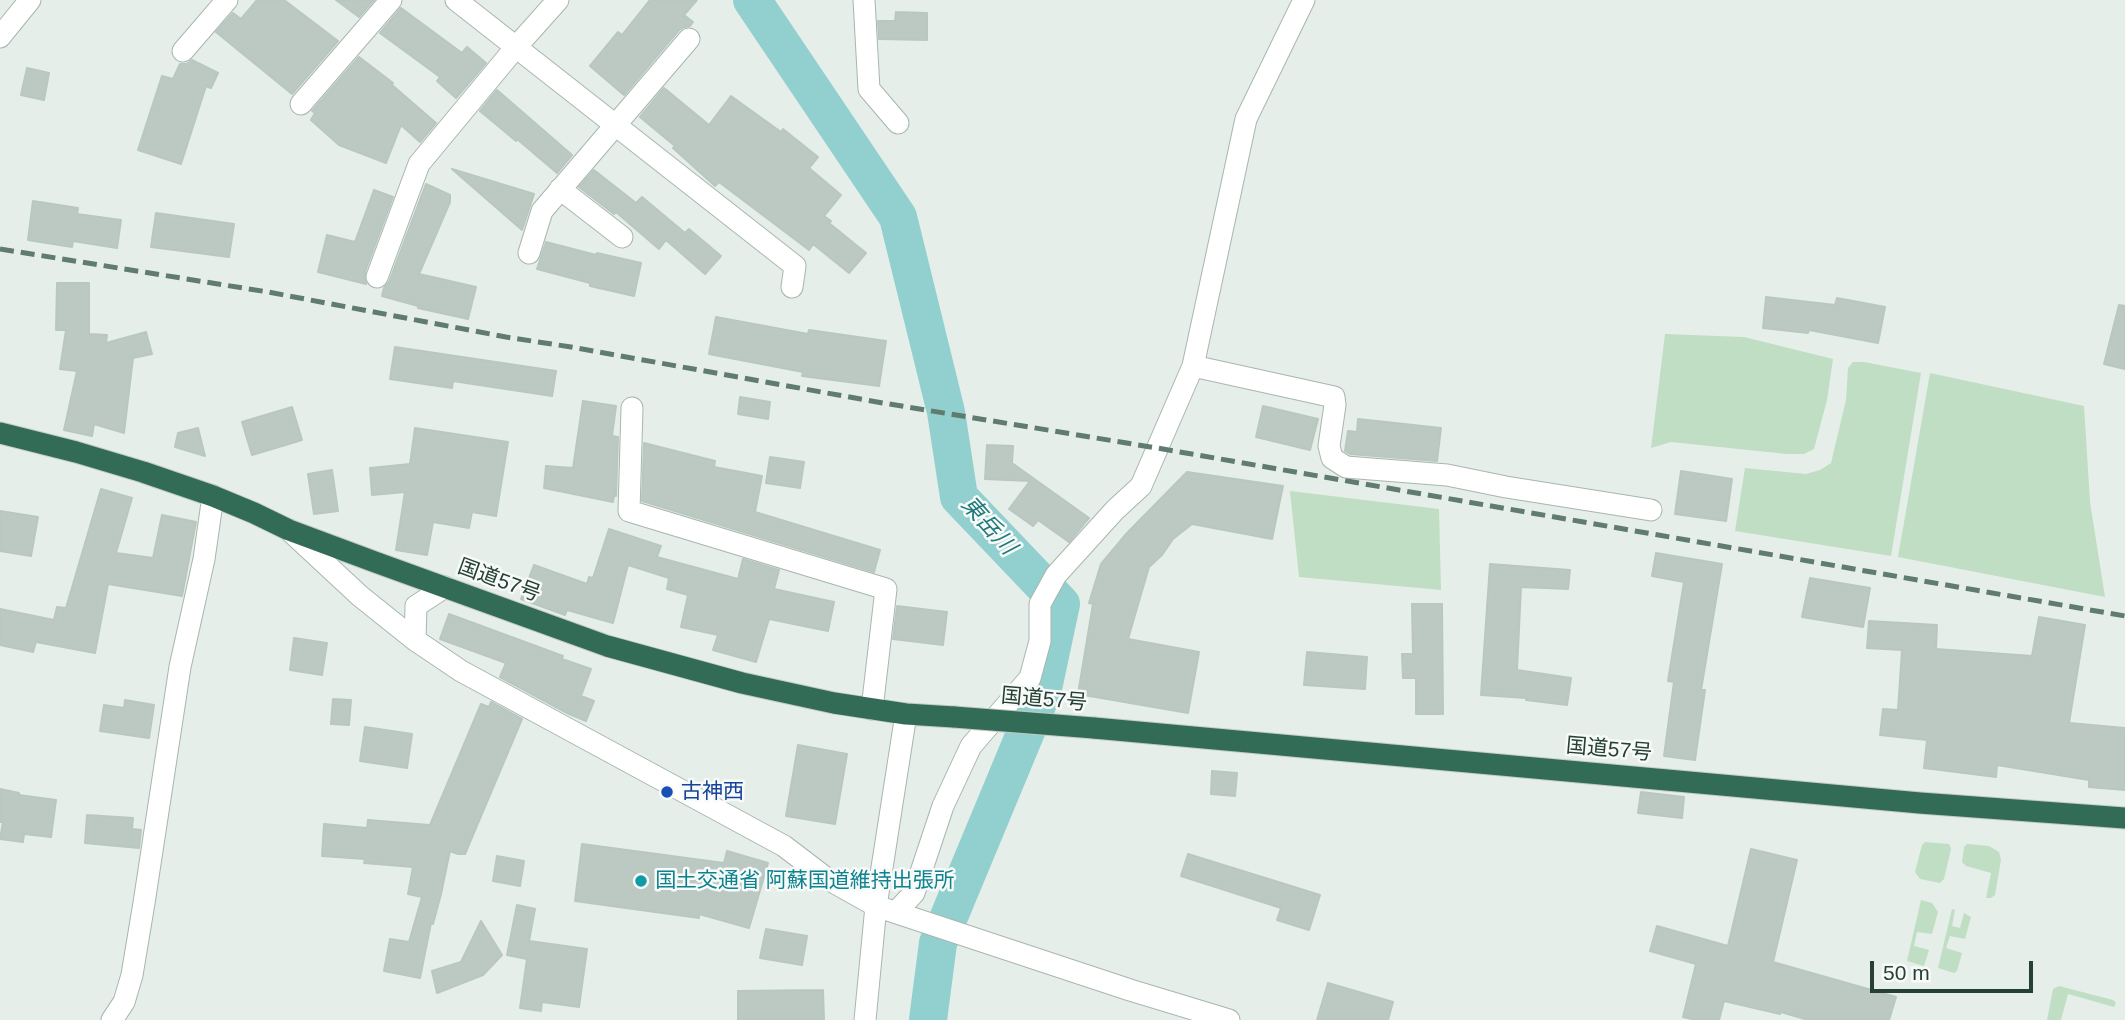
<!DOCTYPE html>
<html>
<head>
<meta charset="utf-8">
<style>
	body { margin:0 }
	#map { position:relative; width:2125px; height:1020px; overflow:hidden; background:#e6eee9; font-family:Arial,sans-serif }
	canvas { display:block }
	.scale { position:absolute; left:1870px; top:961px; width:163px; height:32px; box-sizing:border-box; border:4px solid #254034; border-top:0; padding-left:9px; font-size:21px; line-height:24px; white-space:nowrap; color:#254034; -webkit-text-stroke:5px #f7faf8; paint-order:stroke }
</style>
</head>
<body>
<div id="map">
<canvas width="2125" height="1020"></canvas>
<div class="scale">50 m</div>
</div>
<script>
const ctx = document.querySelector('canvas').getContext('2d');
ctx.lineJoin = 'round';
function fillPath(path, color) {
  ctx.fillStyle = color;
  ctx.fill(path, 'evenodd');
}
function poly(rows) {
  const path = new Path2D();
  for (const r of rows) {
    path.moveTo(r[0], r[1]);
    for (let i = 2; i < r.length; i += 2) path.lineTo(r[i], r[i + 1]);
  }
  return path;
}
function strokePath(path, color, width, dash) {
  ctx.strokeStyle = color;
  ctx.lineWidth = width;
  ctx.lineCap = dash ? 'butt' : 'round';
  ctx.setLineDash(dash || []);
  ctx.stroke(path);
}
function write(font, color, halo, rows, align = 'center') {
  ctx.font = font + ' Arial,"Noto Sans JP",sans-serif';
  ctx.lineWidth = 5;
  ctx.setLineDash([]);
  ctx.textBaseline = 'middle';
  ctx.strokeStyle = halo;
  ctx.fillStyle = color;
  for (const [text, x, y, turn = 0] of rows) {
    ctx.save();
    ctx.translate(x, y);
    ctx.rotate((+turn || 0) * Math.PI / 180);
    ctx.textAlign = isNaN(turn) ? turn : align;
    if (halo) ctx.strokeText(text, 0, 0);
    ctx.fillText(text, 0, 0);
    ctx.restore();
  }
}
const green = poly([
	[1665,334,1744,337,1833,359,1827,400,1814,449,1804,454,1787,454,1671,442,1651,448],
	[1853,362,1864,362,1921,373,1891,556,1735,531,1745,468,1806,474,1820,470,1831,463,1846,400,1848,368],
	[1930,373,2084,406,2090,502,2105,597,1898,557],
	[1290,491,1439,509,1441,590,1299,577],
	[1925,842,1949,844,1951,849,1944,879,1940,883,1920,879,1915,872,1922,845],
	[1967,844,1989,846,1999,852,2001,860,1995,895,1991,898,1986,898,1991,873,1966,866,1962,862,1964,847],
	[1921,900,1932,903,1938,912,1932,934,1917,932,1914,946,1929,950,1924,966,1907,961],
	[1952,909,1955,910,1952,926,1960,928,1964,913,1971,917,1965,939,1950,936,1946,948,1962,953,1957,971,1954,973,1938,968],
	[2059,986,2113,1000,2116,1003,2114,1007,2068,994,2061,1020,2047,1020,2053,989]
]);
const river = poly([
	[752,0,898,217,946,412,959,497,1061,604,1042,693,938,943,928,1020]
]);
const building = poly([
	[257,0,284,0,338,41,292,94,216,32,233,13,241,19,257,0],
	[336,0,374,0,359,17,336,0],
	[650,0,697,0,684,15,693,22,690,26,684,27,679,30,624,95,590,66,618,32,622,35,650,0],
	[401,8,462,53,467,47,486,63,456,98,437,81,440,77,380,33,401,8],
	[896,12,927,13,927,40,879,39,878,21,895,21,896,12],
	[359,57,393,83,392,85,436,123,420,142,401,125,386,163,339,145,311,120,315,113,312,111,359,57],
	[192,60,218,73,211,88,206,86,181,164,138,150,162,76,173,79,180,64,187,64,192,60],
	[27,68,49,73,44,100,21,95,27,68],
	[664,88,709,125,731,96,781,132,783,129,818,157,809,168,841,195,824,216,831,221,829,223,866,253,849,273,813,244,809,250,719,182,715,186,673,148,675,146,640,117,664,88],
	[497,90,572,155,557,173,517,139,516,141,480,111,497,90],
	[452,169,534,194,522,230,452,169],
	[594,170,636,203,642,197,685,233,689,229,721,256,705,274,666,240,659,249,616,212,614,214,579,187,594,170],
	[426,184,450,195,450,202,419,274,476,287,468,319,418,308,418,306,382,296,384,288,389,282,426,184],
	[374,190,393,197,365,272,366,284,318,272,327,235,355,242,374,190],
	[33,201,78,208,77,214,121,220,117,248,73,241,72,247,28,240,33,201],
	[156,213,234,224,229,257,151,247,156,213],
	[546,242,596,255,597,253,641,263,634,296,590,286,590,283,537,269,546,242],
	[57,283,89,283,89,334,107,335,106,343,146,332,152,354,133,358,124,433,94,424,92,436,64,430,77,371,60,369,66,330,56,330,57,283],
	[1766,297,1835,305,1837,298,1885,307,1878,343,1809,330,1808,333,1763,328,1766,297],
	[2119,305,2125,306,2125,369,2104,364,2119,305],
	[716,317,808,334,809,330,886,341,879,386,802,376,803,372,709,354,716,317],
	[395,347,556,371,552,396,453,381,452,388,390,379,395,347],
	[740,397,770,402,768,419,738,414,740,397],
	[583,401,616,406,612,436,618,437,616,496,614,495,613,502,544,488,546,466,573,468,583,401],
	[1263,406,1318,419,1310,450,1256,437,1263,406],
	[292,407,302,440,252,455,242,422,292,407],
	[1358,419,1441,428,1437,461,1350,454,1345,451,1348,431,1357,432,1358,419],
	[198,428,205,456,175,447,178,433,198,428],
	[415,428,508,442,496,516,472,512,469,528,433,522,427,555,396,550,405,492,372,495,370,468,410,464,415,428],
	[644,443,715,461,714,467,762,476,755,512,880,550,874,572,642,501,644,443],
	[987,445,1013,446,1012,463,1089,518,1069,542,1038,520,1033,526,1009,509,1030,481,985,479,987,445],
	[770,457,804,462,800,488,766,483,770,457],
	[332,470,338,511,314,514,308,474,332,470],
	[1681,471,1732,479,1726,521,1675,514,1681,471],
	[1187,472,1283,486,1272,539,1192,524,1173,539,1162,555,1149,567,1128,639,1199,652,1188,713,1078,694,1093,604,1089,603,1101,564,1127,533,1187,472],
	[101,489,132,498,116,553,153,558,162,515,196,522,182,596,108,584,95,653,36,642,33,652,0,645,0,609,54,620,57,607,66,608,101,489],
	[0,511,38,517,31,556,0,551,0,511],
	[609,529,661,546,657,557,738,579,743,559,779,570,774,589,834,602,828,631,769,619,756,662,713,650,718,635,681,627,688,595,667,589,669,578,628,565,613,623,567,610,565,615,521,599,534,565,587,584,589,577,593,578,609,529],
	[1656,553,1722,564,1701,690,1705,690,1695,760,1664,756,1674,682,1668,681,1684,582,1652,576,1656,553],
	[1490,564,1570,570,1568,589,1521,587,1517,670,1571,678,1567,705,1526,700,1526,698,1481,695,1490,564],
	[1810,578,1870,588,1863,627,1802,617,1810,578],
	[1412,604,1442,604,1443,714,1416,714,1416,678,1403,678,1402,654,1413,654,1412,604],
	[897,606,947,612,943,645,893,639,897,606],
	[449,614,563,656,562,659,591,669,581,696,594,701,586,721,567,713,500,677,506,663,440,639,449,614],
	[2039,617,2085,625,2069,723,2125,728,2125,790,2089,787,2089,780,1997,765,1996,777,1924,768,1927,740,1880,735,1883,709,1898,710,1902,650,1867,648,1869,621,1937,625,1936,649,2032,656,2039,617],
	[294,638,327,643,322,675,290,670,294,638],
	[1307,652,1367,657,1365,689,1304,685,1307,652],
	[333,699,351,700,349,725,331,724,333,699],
	[125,700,154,705,149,738,100,731,104,705,124,708,125,700],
	[491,702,522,719,465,854,458,854,450,851,441,894,433,924,431,923,420,978,384,971,390,939,409,942,422,897,408,894,413,867,364,863,365,859,322,856,324,824,367,828,368,820,430,825,481,704,489,707,491,702],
	[365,727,412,734,407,768,360,761,365,727],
	[798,745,847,754,835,824,786,816,798,745],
	[1212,771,1237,773,1235,796,1211,794,1212,771],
	[0,789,19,793,19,795,56,800,51,837,24,834,23,842,0,839,3,822,0,822,0,789],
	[1641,792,1684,797,1682,818,1638,813,1641,792],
	[87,815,133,818,132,829,141,830,139,848,85,843,87,815],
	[582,844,724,863,727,851,768,863,749,928,699,914,699,918,575,901,582,844],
	[1751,849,1797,860,1773,962,1896,997,1889,1020,1808,1020,1781,1012,1780,1014,1724,1001,1719,1020,1696,1020,1683,1017,1696,964,1650,951,1657,926,1728,946,1751,849],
	[1188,854,1320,895,1309,930,1277,920,1281,908,1181,876,1188,854],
	[497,856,524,861,520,886,493,881,497,856],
	[517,905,535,909,529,941,587,949,579,1007,542,1002,541,1011,520,1008,527,959,507,955,517,905],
	[481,921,502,955,483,975,437,993,432,971,461,962,481,921],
	[766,929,807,936,802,965,760,958,766,929],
	[1328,983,1393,1002,1388,1020,1317,1020,1328,983],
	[823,990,824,1020,738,1020,738,991,823,990]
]);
const minor = poly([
	[456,0,795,266,792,287],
	[864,0,869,89,898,123],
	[0,37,30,0],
	[183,51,227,0],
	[301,104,391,0],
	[560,189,622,237],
	[529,253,542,211,689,39],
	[377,277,419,164,516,47,558,0],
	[1193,366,1334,397,1335,405,1329,446,1332,458,1346,467,1447,475,1506,487,1651,510],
	[632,408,629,511,886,589,872,709],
	[289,530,360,596,415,640,461,671,784,846,826,878,876,906,1130,990,1229,1020],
	[415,640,416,606,445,587],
	[896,912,914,893,943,806,971,746,1030,678,1040,641,1040,604,1056,575,1115,510,1141,486,1193,366,1246,119,1304,0],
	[112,1020,124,1002,132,975,144,903,180,667,204,559,213,496],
	[865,1020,876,906,906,714]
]);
const highway = poly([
	[0,433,76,452,143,472,213,496,254,513,289,530,375,562,607,646,742,683,834,703,906,714,954,717],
	[1094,728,1920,803,2125,818]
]);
const rail = poly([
	[0,249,268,292,506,337,571,347,877,402,1157,448,2125,616]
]);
const highwayBridge = poly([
	[954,717,1094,728]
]);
const markers = [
	[667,792,7,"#1a4fb4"],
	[641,881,7,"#0f9aa8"]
];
const streetNames = [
	["国道57号",499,581,20],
	["国道57号",1044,700,5],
	["国道57号",1609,750,5]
];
const transitNames = [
	["古神西",681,792]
];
const cultureNames = [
	["国土交通省 阿蘇国道維持出張所",655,881]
];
const waterNames = [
	["東岳川",988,526,48]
];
fillPath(green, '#c0dec3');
strokePath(river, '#91d0cf', 38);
fillPath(building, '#bbc9c2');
strokePath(building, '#b8c8bf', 2);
strokePath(minor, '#a8b6af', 23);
strokePath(highway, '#c2cac6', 23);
strokePath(minor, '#fff', 21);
strokePath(highway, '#326b56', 21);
strokePath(rail, '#607b6f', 5, [14, 7]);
strokePath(highwayBridge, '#c2cac6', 23, []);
strokePath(highwayBridge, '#326b56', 21);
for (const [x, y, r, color] of markers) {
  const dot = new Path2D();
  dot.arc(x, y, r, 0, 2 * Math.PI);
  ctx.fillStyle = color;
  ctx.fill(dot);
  strokePath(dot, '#f7faf8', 2.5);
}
write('21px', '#254034', '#f7faf8', streetNames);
write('21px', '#164399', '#f7faf8', transitNames, 'left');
write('21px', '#0d838f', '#f7faf8', cultureNames, 'left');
write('italic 23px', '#217a7a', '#f7faf8', waterNames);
</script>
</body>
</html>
